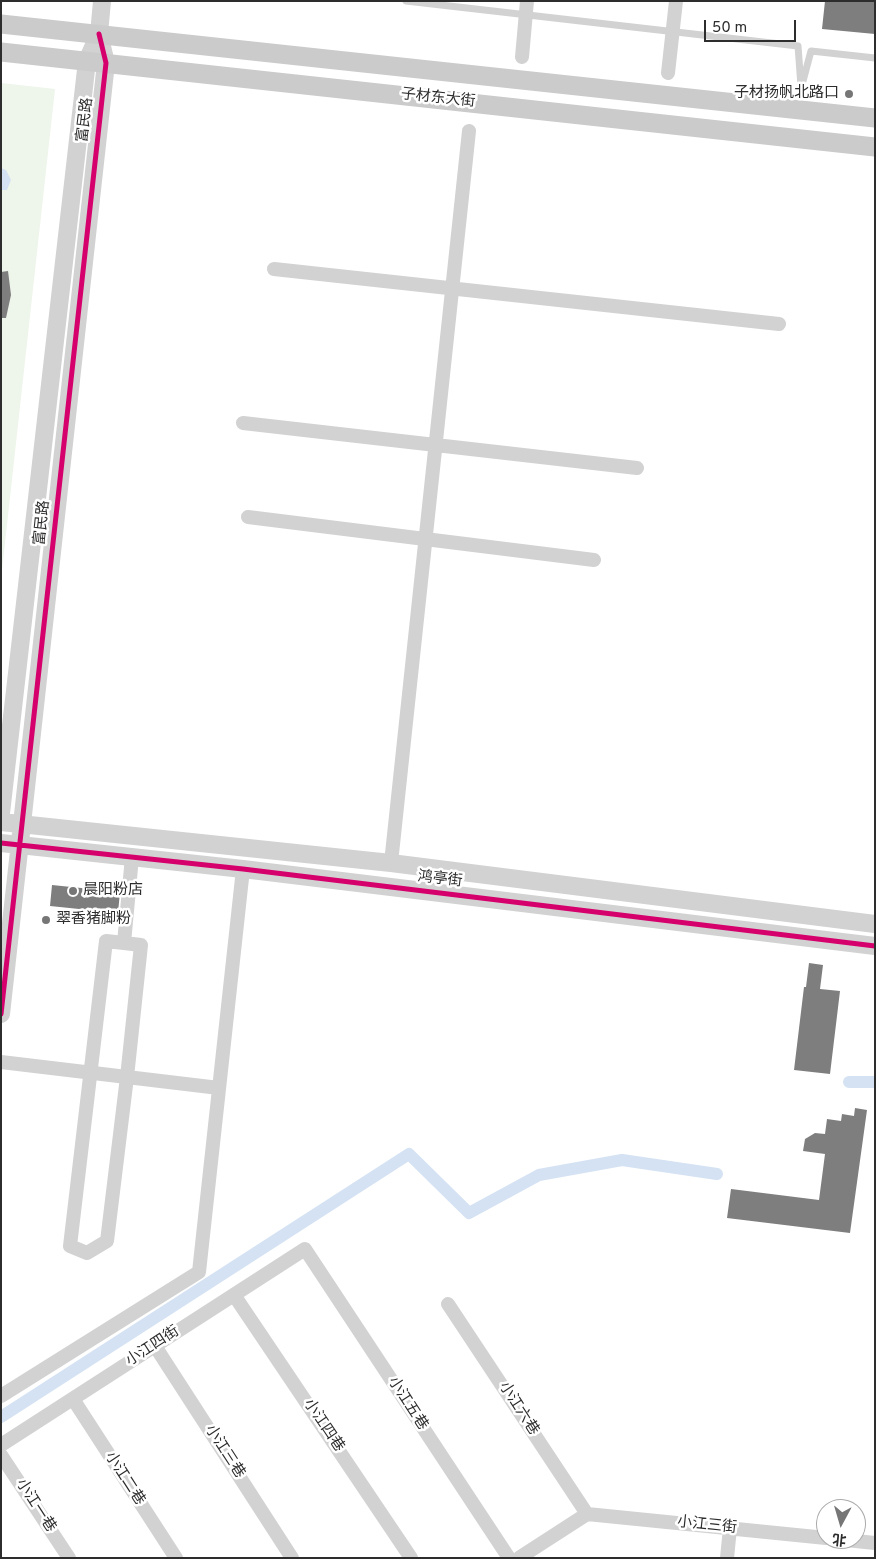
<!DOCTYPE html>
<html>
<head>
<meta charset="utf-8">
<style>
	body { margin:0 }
	#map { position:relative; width:876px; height:1559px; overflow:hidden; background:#fff; font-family:Overpass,"Noto Sans SC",sans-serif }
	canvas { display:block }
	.frame { position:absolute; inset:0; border:2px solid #2d2d2d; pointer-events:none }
	.north { position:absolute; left:816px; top:1499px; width:50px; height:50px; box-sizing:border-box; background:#fff; border:1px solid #ababab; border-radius:50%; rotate:186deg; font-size:14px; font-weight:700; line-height:20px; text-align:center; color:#2d2d2d }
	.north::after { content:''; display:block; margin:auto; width:18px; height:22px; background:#767676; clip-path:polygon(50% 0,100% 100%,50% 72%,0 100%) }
	.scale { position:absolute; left:704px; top:20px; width:92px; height:22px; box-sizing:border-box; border:2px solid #2d2d2d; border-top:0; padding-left:6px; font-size:15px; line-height:18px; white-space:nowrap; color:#2d2d2d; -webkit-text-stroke:4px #fff; paint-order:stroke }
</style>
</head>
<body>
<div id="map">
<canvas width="876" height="1559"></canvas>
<div class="frame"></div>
<div class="north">北</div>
<div class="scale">50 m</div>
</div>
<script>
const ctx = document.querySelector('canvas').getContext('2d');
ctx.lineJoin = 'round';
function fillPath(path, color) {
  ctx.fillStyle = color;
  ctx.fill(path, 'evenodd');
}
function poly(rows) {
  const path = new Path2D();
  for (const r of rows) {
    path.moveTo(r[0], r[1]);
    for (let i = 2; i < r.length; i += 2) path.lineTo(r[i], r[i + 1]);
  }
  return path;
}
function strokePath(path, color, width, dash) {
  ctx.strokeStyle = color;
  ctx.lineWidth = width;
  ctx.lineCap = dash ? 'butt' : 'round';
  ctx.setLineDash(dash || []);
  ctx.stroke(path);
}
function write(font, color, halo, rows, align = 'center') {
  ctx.font = font + ' Overpass,"Noto Sans SC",sans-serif';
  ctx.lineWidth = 5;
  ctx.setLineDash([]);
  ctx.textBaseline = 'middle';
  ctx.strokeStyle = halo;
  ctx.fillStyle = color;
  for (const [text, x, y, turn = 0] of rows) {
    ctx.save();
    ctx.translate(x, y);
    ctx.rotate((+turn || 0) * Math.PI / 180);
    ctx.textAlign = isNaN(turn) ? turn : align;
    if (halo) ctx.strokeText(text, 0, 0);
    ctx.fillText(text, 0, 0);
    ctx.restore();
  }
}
const green = poly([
	[1,83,55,89,1,579]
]);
const water = poly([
	[1,168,6,170,11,180,7,190,1,190]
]);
const canal = poly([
	[849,1082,875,1082],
	[1,1417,409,1154,469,1213,539,1175,622,1160,717,1174]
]);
const building = poly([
	[825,1,875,1,875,34,822,29],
	[8,271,11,295,6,318,1,318,1,272],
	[52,885,120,892,118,913,50,906],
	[809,963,823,965,820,989,840,991,830,1074,794,1070,804,987,806,987],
	[855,1108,867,1110,850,1233,727,1218,731,1189,819,1200,825,1154,803,1151,805,1139,815,1133,825,1134,827,1119,841,1121,842,1114,854,1116]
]);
const service = poly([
	[406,1,798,46,801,86],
	[803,81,811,51,875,58]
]);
const minor = poly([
	[522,57,527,1],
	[668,73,676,1],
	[274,269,779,324],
	[243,423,637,468],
	[248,517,594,560],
	[391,863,469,131],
	[124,943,141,945,127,1077,107,1241,87,1253,70,1246,106,941,124,943,132,857],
	[1,1062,219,1088],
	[234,1295,411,1558],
	[448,1304,587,1514],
	[155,1346,292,1558],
	[1,1396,199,1272,243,869],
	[73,1399,176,1558],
	[1,1445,305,1249,509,1558],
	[1,1455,69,1558],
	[587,1514,826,1538],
	[836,1539,875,1543],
	[519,1558,587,1514],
	[727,1558,730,1528]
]);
const tertiary = poly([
	[1,813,87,61,99,34,102,1],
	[1,822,391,863,875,924],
	[1,843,243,869,875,946],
	[1,1014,106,63,99,34]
]);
const secondary = poly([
	[1,24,875,118],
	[1,52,875,147]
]);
const cycleway = poly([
	[1,843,243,869,875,946],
	[1,1014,106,63,99,34]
]);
const markers = [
	[849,94,5,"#767676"],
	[73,891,5,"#767676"],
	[46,920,5,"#767676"]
];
const poiNames = [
	["子材扬帆北路口",839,94,"right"],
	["晨阳粉店",83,891],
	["翠香猪脚粉",56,920]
];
const streetNames = [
	["子材东大街",438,99,6],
	["富民路",86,120,-83],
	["富民路",43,523,-84],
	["鸿亭街",440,880,7],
	["小江四街",153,1347,-33],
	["小江五巷",407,1404,57],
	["小江六巷",518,1409,57],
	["小江四巷",323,1426,56],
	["小江三巷",224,1452,57],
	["小江二巷",124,1479,57],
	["小江一巷",35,1506,57],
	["小江三街",707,1526,6]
];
fillPath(green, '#eef5ea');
fillPath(water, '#d4e2f3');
strokePath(canal, '#d4e2f3', 12);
fillPath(building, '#7e7e7e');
strokePath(service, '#d2d2d2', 7);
strokePath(minor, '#d2d2d2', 14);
strokePath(tertiary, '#d2d2d2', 18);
strokePath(secondary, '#cbcbcb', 19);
strokePath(cycleway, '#d6006c', 5);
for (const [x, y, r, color] of markers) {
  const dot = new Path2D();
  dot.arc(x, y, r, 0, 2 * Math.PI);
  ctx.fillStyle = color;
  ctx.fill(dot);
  strokePath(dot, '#fff', 2);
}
write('15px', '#2d2d2d', '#fff', poiNames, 'left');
write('15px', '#2d2d2d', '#fff', streetNames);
</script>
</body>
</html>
